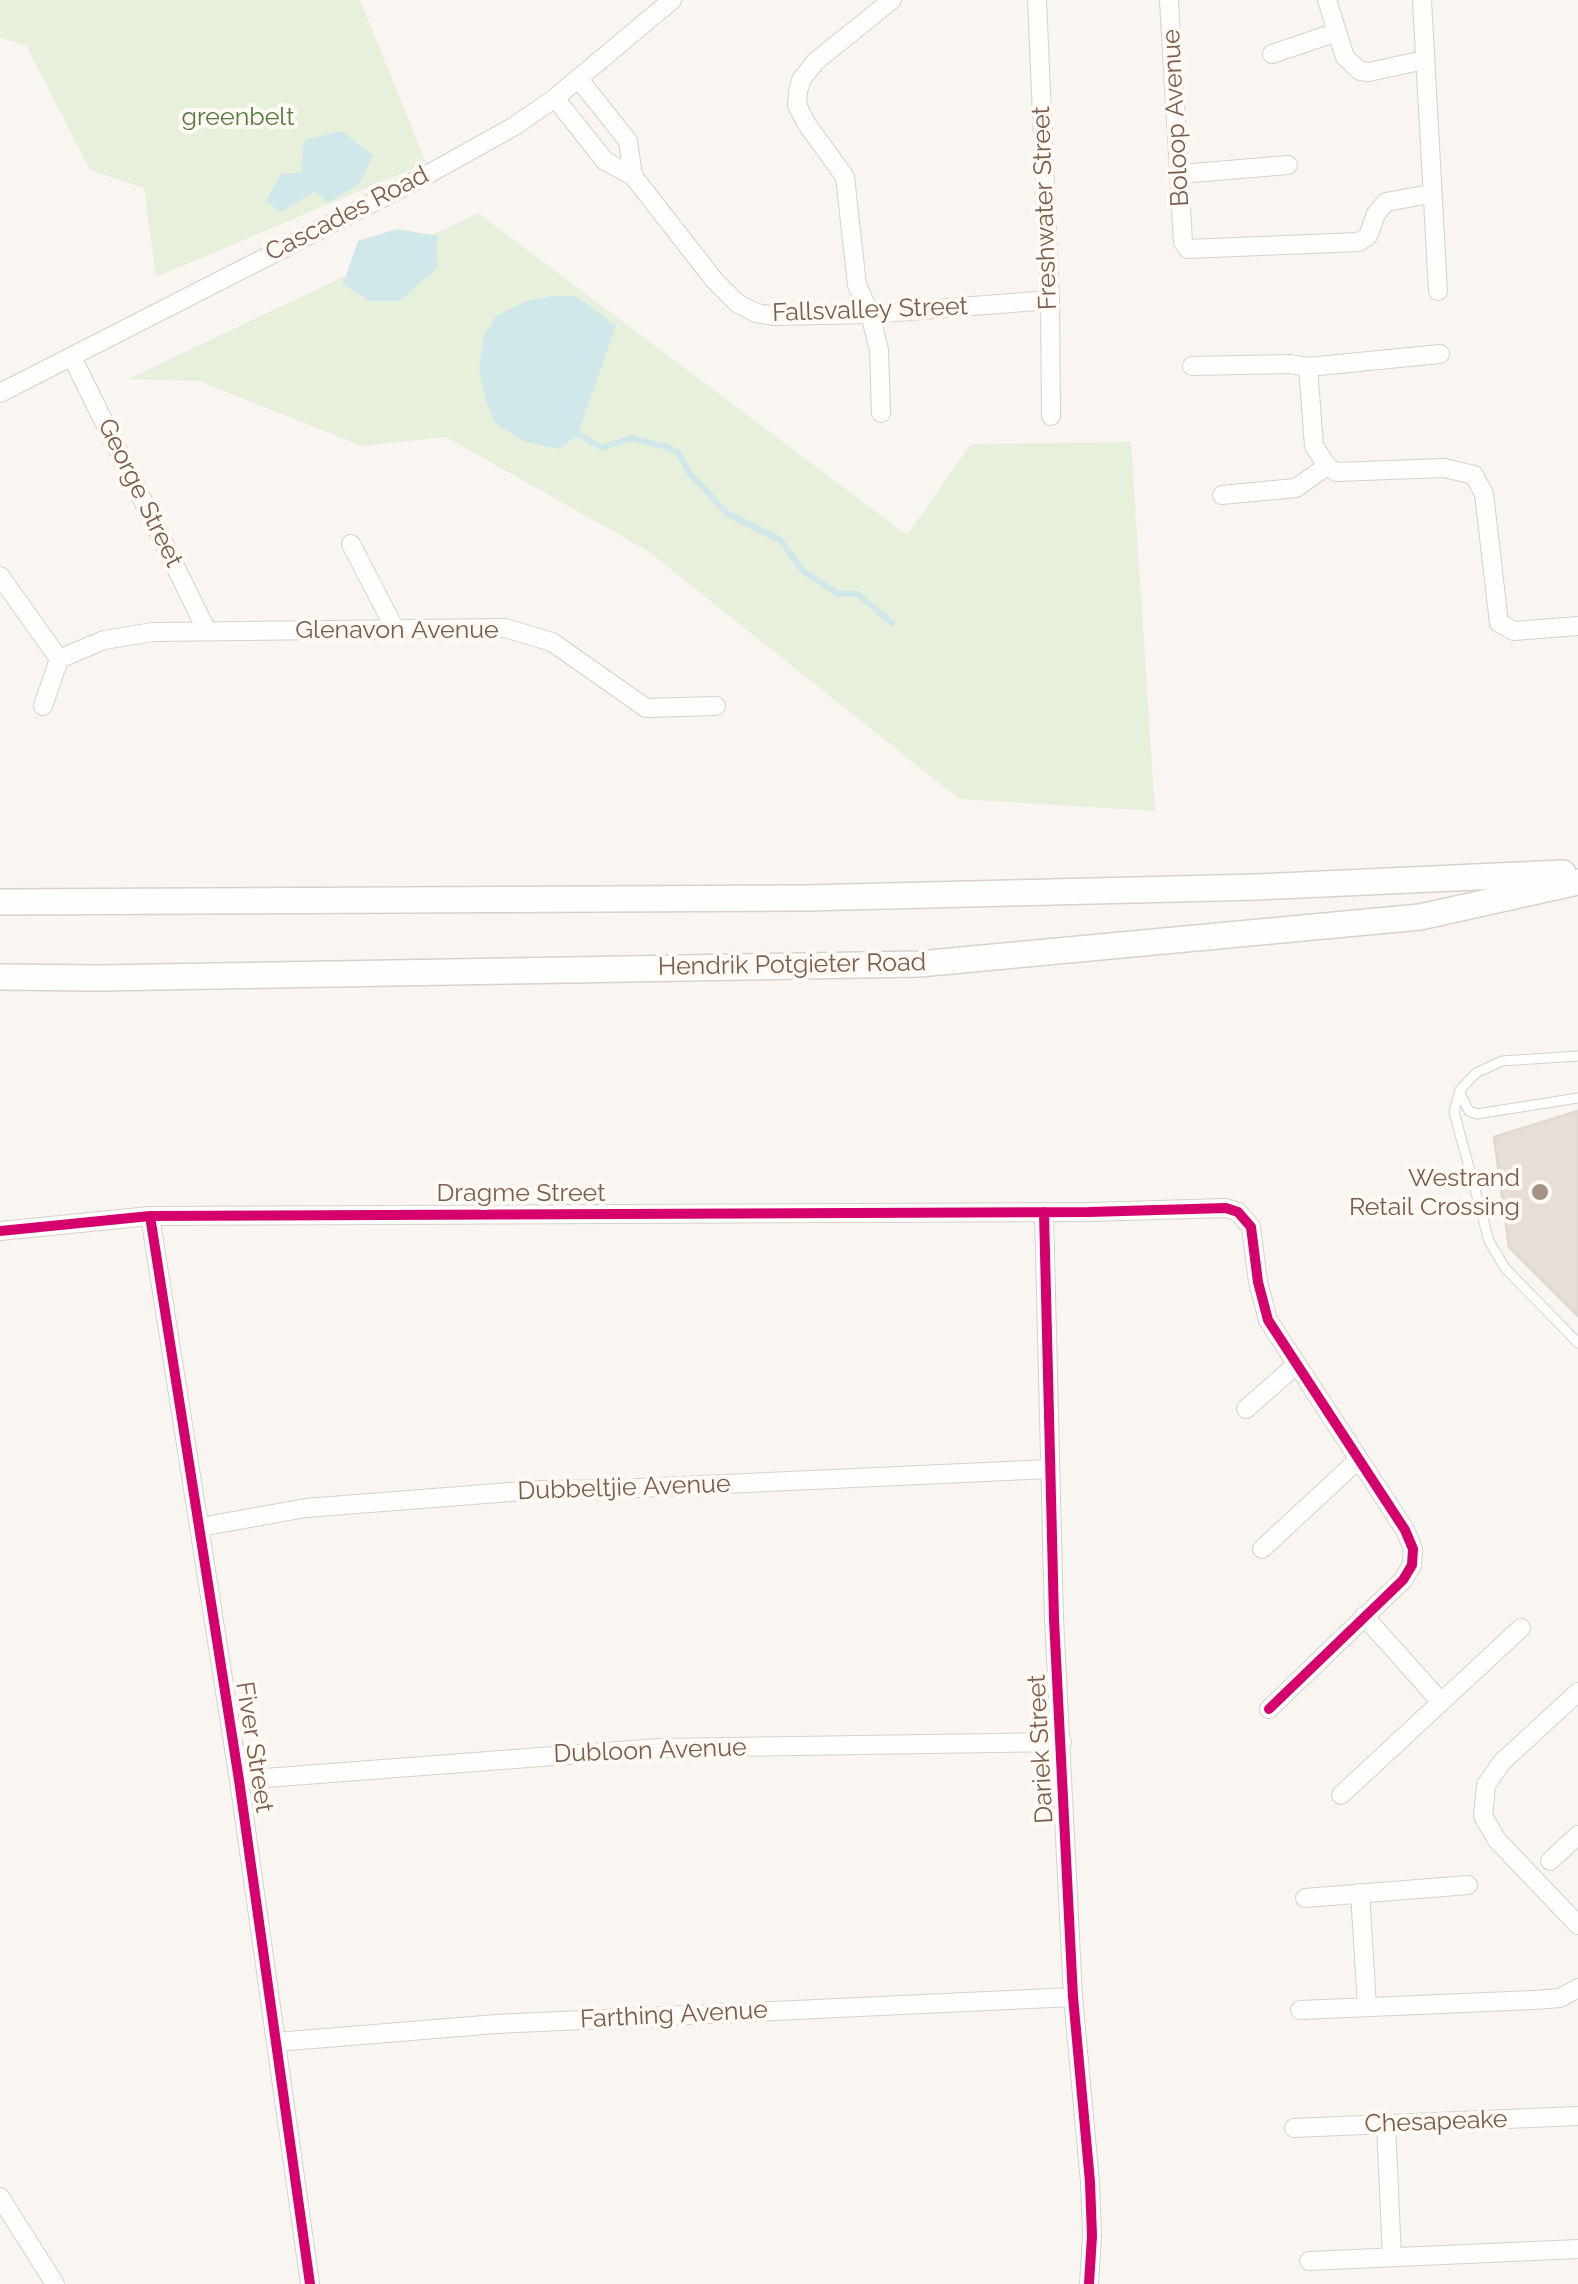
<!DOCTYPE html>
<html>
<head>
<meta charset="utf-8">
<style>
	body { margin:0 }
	canvas { display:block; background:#f9f5f0 }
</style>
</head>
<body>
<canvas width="1578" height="2284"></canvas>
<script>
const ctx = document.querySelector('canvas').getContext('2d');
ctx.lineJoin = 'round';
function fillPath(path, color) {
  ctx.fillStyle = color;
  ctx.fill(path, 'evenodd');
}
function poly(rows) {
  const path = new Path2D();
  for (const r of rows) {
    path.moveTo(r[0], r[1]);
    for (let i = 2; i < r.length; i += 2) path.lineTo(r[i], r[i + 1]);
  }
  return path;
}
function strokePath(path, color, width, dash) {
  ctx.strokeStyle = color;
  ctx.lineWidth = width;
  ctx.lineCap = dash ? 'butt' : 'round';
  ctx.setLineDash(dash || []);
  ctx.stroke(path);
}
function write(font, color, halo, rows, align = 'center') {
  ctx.font = font + ' Raleway,sans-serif';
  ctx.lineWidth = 8;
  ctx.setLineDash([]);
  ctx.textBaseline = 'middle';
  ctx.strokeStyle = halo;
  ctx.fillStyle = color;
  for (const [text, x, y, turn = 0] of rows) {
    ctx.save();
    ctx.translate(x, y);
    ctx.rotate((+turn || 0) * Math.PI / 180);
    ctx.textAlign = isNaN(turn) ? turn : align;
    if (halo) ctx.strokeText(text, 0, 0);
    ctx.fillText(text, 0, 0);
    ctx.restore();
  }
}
const green = poly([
	[0,0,360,0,426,163,156,277,144,188,90,170,26,45,0,38],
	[478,213,907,535,971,444,1131,442,1155,811,959,799,648,551,446,437,362,446,199,381,128,379]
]);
const water = poly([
	[342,131,373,156,359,184,328,203,315,191,281,212,266,201,281,174,301,173,304,140],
	[397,229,438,236,437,267,400,301,369,301,343,284,358,241],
	[552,296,576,296,616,326,578,434,560,449,526,442,495,423,486,402,479,369,484,335,496,316,526,301]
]);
const stream = poly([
	[578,434,602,448,630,438,667,447,679,453,690,474,728,514,780,540,803,571,838,594,857,594,892,623]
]);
const building = poly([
	[1578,1111,1578,1316,1509,1247,1494,1137,1578,1111]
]);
const service = poly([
	[1578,1056,1502,1061,1476,1073,1460,1090,1454,1112,1489,1241,1505,1268,1578,1343],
	[1460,1093,1469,1111,1477,1114,1578,1098]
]);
const minor = poly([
	[1037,0,1050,300,1051,416],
	[1169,0,1183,242,1188,249,1359,242,1368,236,1376,214,1386,202,1430,194],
	[1327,0,1345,57,1360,71,1369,72,1424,60],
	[1422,0,1438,291],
	[1272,54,1337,32],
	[578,78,628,141,633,176],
	[555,98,605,161,633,176,715,281,737,303,756,313,775,316,870,314,1050,300],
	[1181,174,1288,165],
	[72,357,207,631],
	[1192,366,1290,364,1308,367,1314,446,1327,466,1336,472,1444,468,1474,475,1484,494,1499,623,1514,631,1578,626],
	[1308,367,1440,354],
	[0,393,423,177,513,127,555,98,672,0],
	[881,413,879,350,870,314,857,285,845,177,806,123,797,105,798,92,801,80,816,61,892,0],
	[1222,495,1296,488,1327,466],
	[351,544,395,629],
	[0,576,59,659],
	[59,659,104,640,153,632,505,628,552,642,646,708,716,706],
	[43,706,59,659],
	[1044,1212,1054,1619,1073,1997,1090,2182,1092,2236,1089,2284],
	[150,1216,239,1780,310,2284],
	[0,1231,150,1216,1089,1212,1226,1208,1238,1212,1251,1227,1258,1282,1268,1320,1405,1530,1413,1549,1412,1565,1403,1580,1269,1709],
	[1246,1409,1297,1364],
	[200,1527,306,1508,536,1490,616,1489,1050,1469],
	[1262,1549,1359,1459],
	[1364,1616,1440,1701],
	[1578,1692,1502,1762,1486,1785,1483,1816,1497,1840,1578,1925],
	[239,1780,659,1748,1062,1742],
	[1341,1795,1521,1628],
	[1550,1861,1578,1835],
	[1360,1893,1367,2007],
	[1305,1898,1468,1885],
	[1300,2010,1534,2000,1560,1998,1578,1988],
	[277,2042,496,2024,1073,1997],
	[1386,2124,1392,2257],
	[1294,2128,1578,2116],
	[0,2197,55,2284],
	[1309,2261,1578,2249]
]);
const secondary = poly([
	[0,902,805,898,1257,887,1563,873],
	[0,977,99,978,919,964,1420,917,1578,882]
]);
const cycleway = poly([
	[1044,1212,1054,1619,1073,1997,1090,2182,1092,2236,1089,2284],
	[150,1216,239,1780,310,2284],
	[0,1231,150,1216,1089,1212,1226,1208,1238,1212,1251,1227,1258,1282,1268,1320,1405,1530,1413,1549,1412,1565,1403,1580,1269,1709]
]);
const markers = [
	[1540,1192,10,"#a69286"]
];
const parkNames = [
	["greenbelt",238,117]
];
const streetNames = [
	["Boloop Avenue",1176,118,-93],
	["Freshwater Street",1045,208,-92],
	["Cascades Road",347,214,-27],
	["Fallsvalley Street",870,310,-2],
	["George Street",140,493,64],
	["Glenavon Avenue",397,630],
	["Hendrik Potgieter Road",792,965,-1],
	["Dragme Street",521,1193],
	["Dubbeltjie Avenue",624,1488,-2],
	["Fiver Street",254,1747,81],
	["Dariek Street",1041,1749,-93],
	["Dubloon Avenue",650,1751,-2],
	["Farthing Avenue",674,2015,-3],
	["Chesapeake",1436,2122,-2]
];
const poiNames = [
	["Westrand",1520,1178],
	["Retail Crossing",1520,1207]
];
fillPath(green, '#e7f0db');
fillPath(water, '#d0e8ea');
strokePath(stream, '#d0e8ea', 6);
fillPath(building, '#e6ded7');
strokePath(building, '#e2d8d2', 2.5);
strokePath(service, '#d7d1cb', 11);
strokePath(minor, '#d7d1cb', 20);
strokePath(secondary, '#d9d2cb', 28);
strokePath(service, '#fefefd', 9);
strokePath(minor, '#fefefd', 18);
strokePath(secondary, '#fefefd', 25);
strokePath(cycleway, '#d6006c', 10);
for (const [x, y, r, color] of markers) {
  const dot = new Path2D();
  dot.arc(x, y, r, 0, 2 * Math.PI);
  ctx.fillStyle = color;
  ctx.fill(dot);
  strokePath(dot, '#fffaf3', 4);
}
write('25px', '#537a41', '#fffaf3', parkNames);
write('25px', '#7a5c4d', '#fffaf3', streetNames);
write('25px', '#7a5c4d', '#fffaf3', poiNames, 'right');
</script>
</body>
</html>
